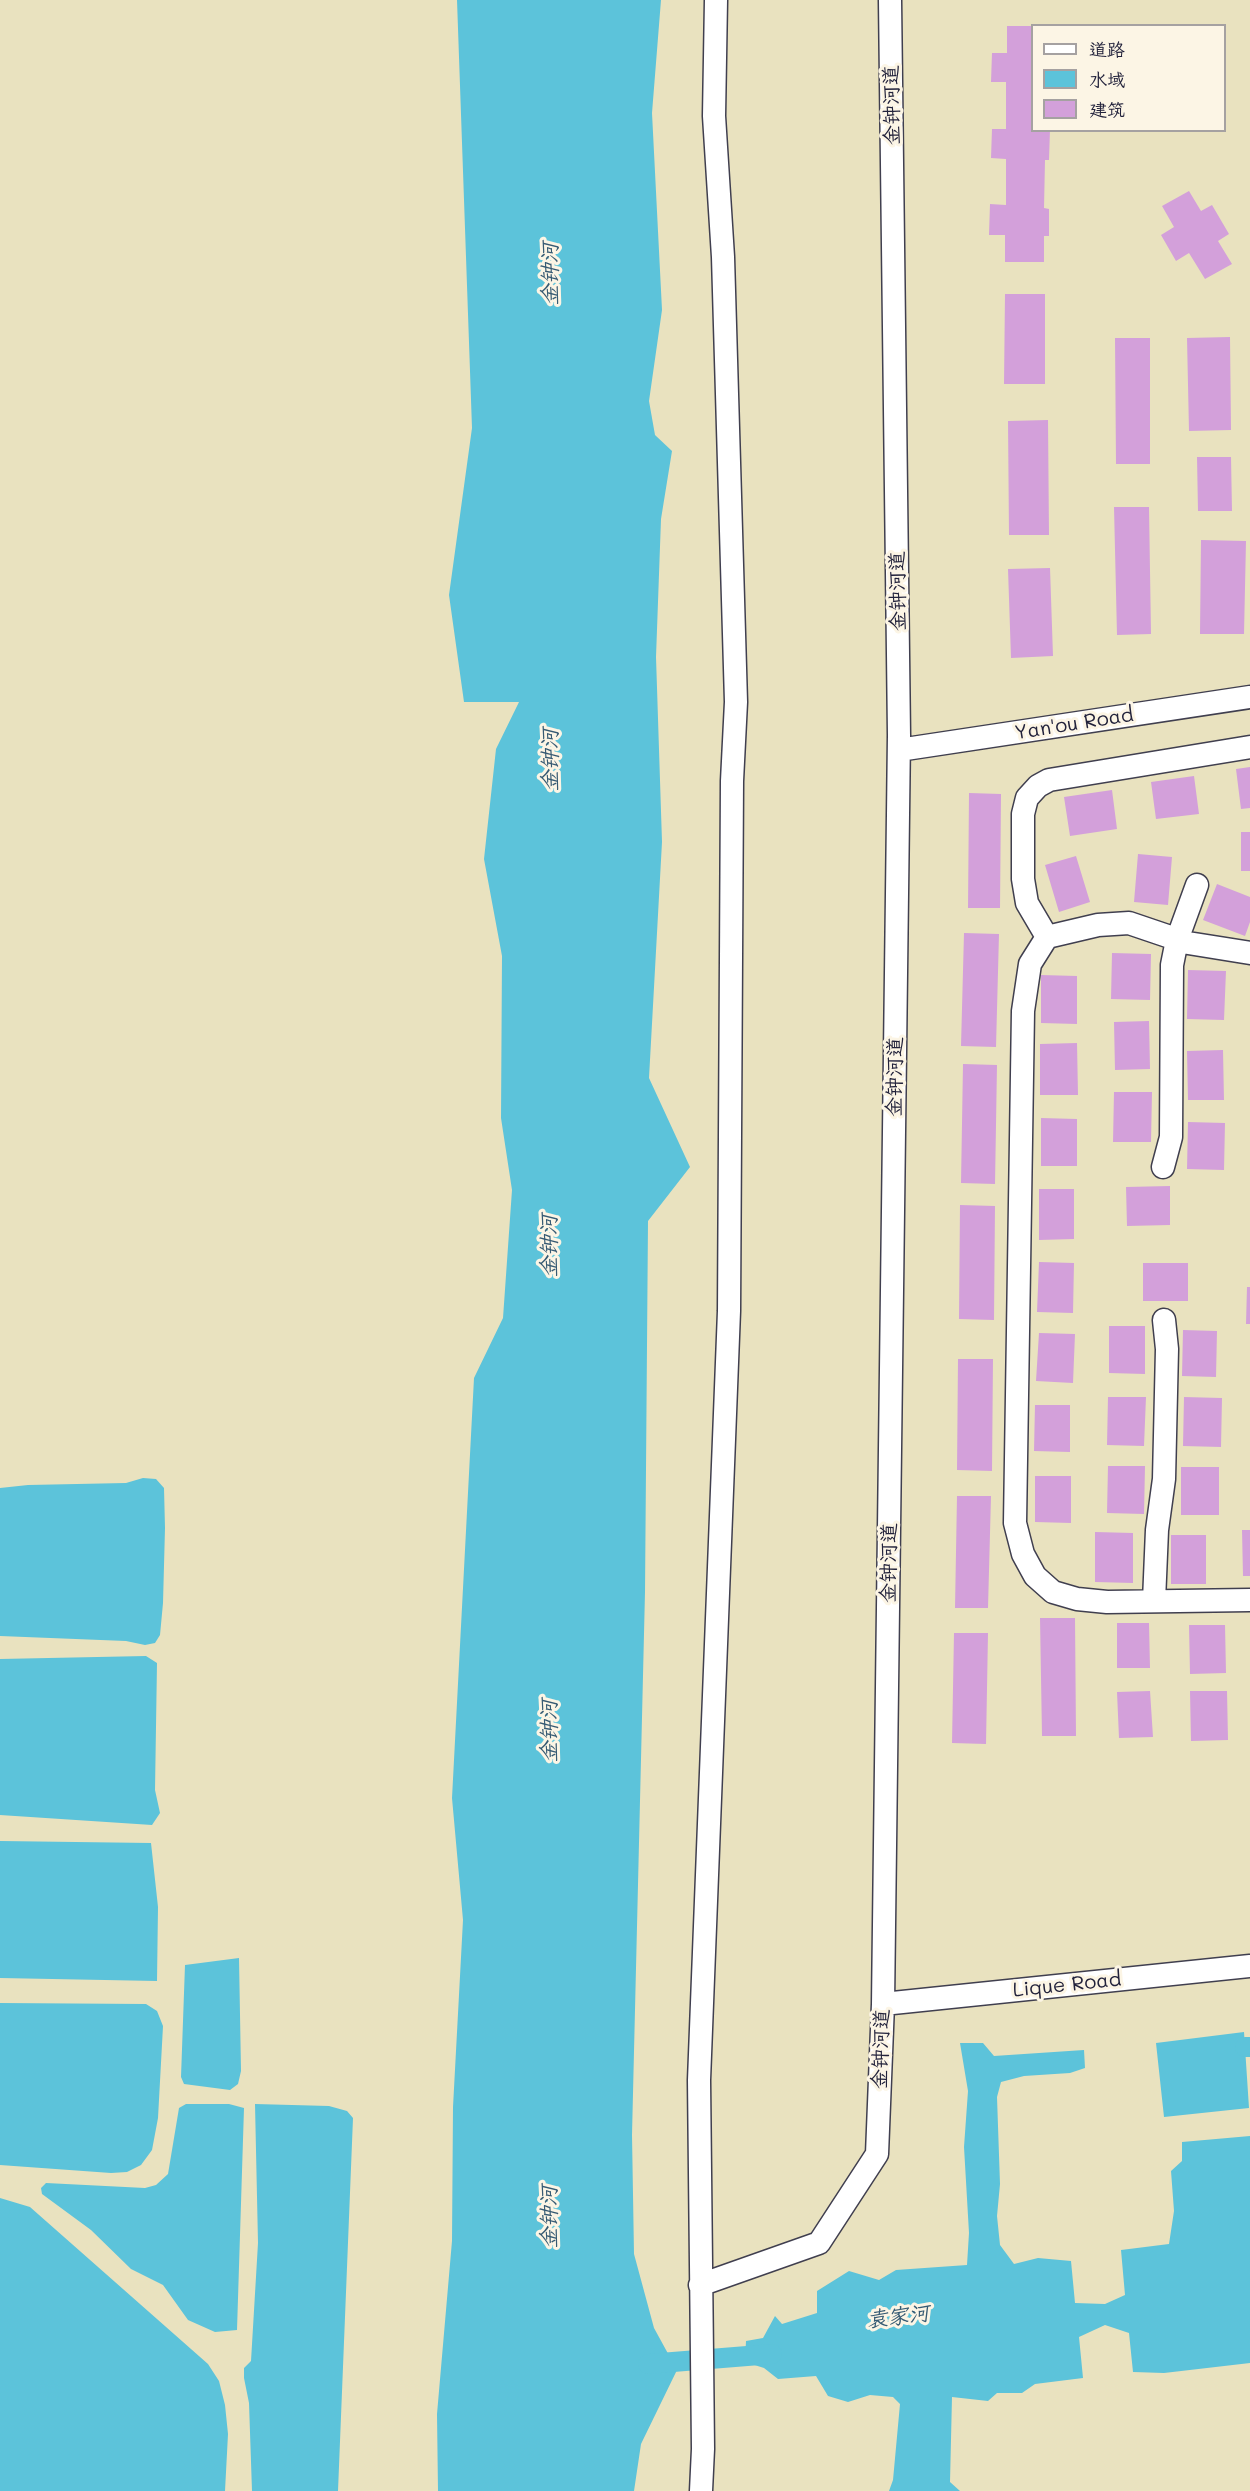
<!DOCTYPE html>
<html>
<head>
<meta charset="utf-8">
<style>
	body { margin:0 }
	#map { position:relative; width:1250px; height:2491px; overflow:hidden; background:#e9e2bf; font-family:Mali,"LXGW WenKai TC",sans-serif }
	canvas { display:block }
	.legend { position:absolute; left:1031px; top:24px; width:195px; height:108px; box-sizing:border-box; background:#fcf5e5; border:2px solid #a5a1a1; margin:0; padding:8px 10px; list-style:none; font-size:18px; color:#22223b }
	.legend li { display:flex; align-items:center; gap:12px; height:30px }
	.legend b { width:30px; border:2px solid #a5a1a1 }
</style>
</head>
<body>
<div id="map">
<canvas width="1250" height="2491"></canvas>
<ul class="legend">
<li><b style="height:8px;background:#fff"></b>道路</li>
<li><b style="height:16px;background:#5cc3da"></b>水域</li>
<li><b style="height:16px;background:#d3a0da"></b>建筑</li>
</ul>
</div>
<script>
const ctx = document.querySelector('canvas').getContext('2d');
ctx.lineJoin = 'round';
function fillPath(path, color) {
  ctx.fillStyle = color;
  ctx.fill(path, 'evenodd');
}
function poly(rows) {
  const path = new Path2D();
  for (const r of rows) {
    path.moveTo(r[0], r[1]);
    for (let i = 2; i < r.length; i += 2) path.lineTo(r[i], r[i + 1]);
  }
  return path;
}
function strokePath(path, color, width, dash) {
  ctx.strokeStyle = color;
  ctx.lineWidth = width;
  ctx.lineCap = dash ? 'butt' : 'round';
  ctx.setLineDash(dash || []);
  ctx.stroke(path);
}
function write(font, color, halo, rows, align = 'center') {
  ctx.font = font + ' Mali,"LXGW WenKai TC",sans-serif';
  ctx.lineWidth = 6;
  ctx.setLineDash([]);
  ctx.textBaseline = 'middle';
  ctx.strokeStyle = halo;
  ctx.fillStyle = color;
  for (const [text, x, y, turn = 0] of rows) {
    ctx.save();
    ctx.translate(x, y);
    ctx.rotate((+turn || 0) * Math.PI / 180);
    ctx.textAlign = isNaN(turn) ? turn : align;
    if (halo) ctx.strokeText(text, 0, 0);
    ctx.fillText(text, 0, 0);
    ctx.restore();
  }
}
const water = poly([
	[457,0,661,0,652,113,662,310,649,401,655,435,672,451,661,519,656,657,662,842,649,1078,690,1167,648,1221,645,1592,632,2135,634,2254,654,2328,677,2370,641,2444,634,2491,438,2491,437,2414,452,2241,453,2107,463,1920,452,1798,474,1378,503,1318,512,1190,501,1118,502,956,484,859,496,749,519,702,464,702,449,595,472,428],
	[143,1478,156,1479,164,1488,165,1528,163,1603,160,1635,155,1643,145,1645,126,1641,0,1636,0,1488,28,1485,126,1483],
	[146,1656,157,1663,155,1790,160,1813,152,1825,0,1815,0,1659],
	[0,1841,151,1843,158,1907,157,1981,0,1978],
	[239,1958,241,2071,238,2084,230,2090,184,2084,181,2077,185,1965],
	[0,2003,146,2004,157,2011,163,2026,158,2118,152,2150,141,2165,127,2172,111,2173,0,2165],
	[1244,2032,1249,2108,1164,2117,1156,2043],
	[960,2043,983,2043,994,2056,1084,2050,1085,2068,1070,2073,1024,2076,1001,2082,997,2097,1000,2184,997,2216,1000,2245,1014,2264,1038,2258,1071,2261,1075,2303,1105,2304,1125,2295,1121,2250,1169,2244,1174,2211,1171,2171,1182,2161,1182,2142,1250,2136,1250,2363,1164,2373,1133,2372,1129,2333,1105,2325,1079,2337,1083,2378,1035,2384,1022,2393,997,2393,988,2401,952,2397,950,2482,960,2491,889,2491,893,2480,900,2404,893,2397,870,2395,848,2402,828,2396,816,2376,778,2379,764,2368,745,2362,746,2341,763,2338,775,2316,782,2324,817,2313,817,2291,849,2271,879,2280,896,2270,967,2265,969,2233,964,2147,968,2091],
	[186,2104,229,2104,244,2108,237,2330,215,2332,188,2320,163,2285,131,2269,91,2230,42,2194,41,2188,46,2183,145,2188,156,2185,168,2174,179,2108],
	[255,2104,329,2106,347,2111,353,2118,338,2491,252,2491,249,2403,244,2378,244,2368,251,2361,258,2243],
	[0,2198,30,2207,208,2364,219,2381,225,2405,228,2434,225,2491,0,2491]
]);
const canal = poly([
	[1245,2047,1250,2047],
	[648,2364,772,2354]
]);
const building = poly([
	[1007,26,1032,26,1032,130,1050,130,1049,160,1045,160,1044,208,1049,209,1049,236,1044,236,1044,262,1005,262,1005,235,989,235,990,204,1006,205,1006,159,991,158,992,129,1006,129,1006,82,991,82,992,53,1007,53],
	[1189,191,1201,211,1212,205,1229,234,1218,241,1232,264,1205,279,1189,253,1176,261,1161,235,1174,227,1162,206],
	[1005,294,1045,294,1045,384,1004,384],
	[1230,337,1231,430,1189,431,1187,338],
	[1115,338,1150,338,1150,464,1116,464],
	[1048,420,1049,535,1009,535,1008,421],
	[1197,457,1231,457,1232,511,1198,511],
	[1114,507,1149,507,1151,634,1117,635],
	[1201,540,1246,541,1244,634,1200,634],
	[1050,568,1053,656,1011,658,1008,569],
	[1250,767,1250,808,1241,809,1236,769],
	[1194,776,1199,814,1156,819,1151,782],
	[1112,790,1117,829,1070,836,1064,797],
	[969,793,1001,794,1000,908,968,908],
	[1241,832,1250,832,1250,871,1241,871],
	[1138,854,1172,857,1168,905,1134,902],
	[1076,856,1090,902,1059,912,1045,865],
	[1217,884,1250,897,1250,922,1245,936,1203,920],
	[964,933,999,934,996,1047,961,1046],
	[1112,953,1151,954,1150,1000,1111,999],
	[1188,970,1226,971,1224,1020,1187,1019],
	[1041,975,1077,976,1077,1024,1041,1023],
	[1149,1021,1150,1069,1115,1070,1114,1022],
	[1077,1043,1078,1095,1040,1095,1040,1044],
	[1223,1050,1224,1100,1188,1100,1187,1051],
	[963,1064,997,1065,995,1184,961,1183],
	[1114,1092,1152,1092,1151,1142,1113,1142],
	[1041,1118,1077,1119,1077,1166,1041,1166],
	[1188,1122,1225,1123,1224,1170,1187,1169],
	[1170,1186,1170,1225,1127,1226,1126,1187],
	[1039,1189,1074,1189,1074,1239,1039,1240],
	[960,1205,995,1206,994,1320,959,1319],
	[1039,1262,1074,1263,1073,1313,1037,1312],
	[1143,1263,1188,1263,1188,1301,1143,1301],
	[1247,1287,1250,1287,1250,1324,1246,1324],
	[1109,1326,1145,1326,1145,1374,1109,1373],
	[1183,1330,1217,1331,1216,1377,1182,1376],
	[1039,1333,1075,1334,1073,1383,1036,1381],
	[958,1359,993,1359,992,1471,957,1470],
	[1108,1397,1146,1397,1144,1446,1107,1445],
	[1184,1397,1222,1398,1221,1447,1183,1446],
	[1035,1405,1070,1405,1070,1452,1034,1451],
	[1108,1466,1145,1466,1144,1514,1107,1513],
	[1181,1467,1219,1467,1219,1515,1181,1515],
	[1035,1476,1071,1476,1071,1523,1035,1522],
	[957,1496,991,1496,988,1608,955,1608],
	[1242,1530,1250,1530,1250,1576,1243,1576],
	[1095,1532,1133,1533,1133,1583,1095,1582],
	[1171,1535,1206,1535,1206,1584,1171,1584],
	[1040,1618,1075,1618,1076,1736,1042,1736],
	[1117,1623,1149,1623,1150,1668,1117,1668],
	[1189,1625,1225,1625,1226,1673,1190,1674],
	[954,1633,988,1633,986,1744,952,1743],
	[1150,1691,1153,1737,1119,1738,1117,1692],
	[1190,1691,1227,1691,1228,1740,1191,1741]
]);
const minor = poly([
	[899,750,1250,697],
	[1047,937,1027,903,1023,879,1023,814,1027,798,1038,786,1049,780,1250,747],
	[1250,953,1188,943,1129,923,1098,925,1047,937,1030,964,1023,1011,1015,1523,1023,1554,1035,1576,1053,1592,1077,1599,1107,1602,1250,1600],
	[1163,1167,1171,1137,1172,965,1177,940,1197,885],
	[1154,1601,1157,1530,1164,1479,1167,1349,1164,1320],
	[883,2004,1250,1966],
	[700,2285,819,2243,877,2154,883,2004,899,735,890,0],
	[701,2491,703,2449,699,2080,729,1311,732,781,736,702,723,257,714,116,716,0]
]);
const streetNames = [
	["金钟河道",892,105,-91],
	["金钟河道",898,591,-91],
	["Yan'ou Road",1074,724,-9],
	["金钟河道",895,1077,-89],
	["金钟河道",889,1563,-89],
	["Lique Road",1067,1985,-6],
	["金钟河道",881,2049,-88]
];
const waterNames = [
	["金钟河",551,274,-90],
	["金钟河",551,760,-90],
	["金钟河",550,1246,-90],
	["金钟河",550,1731,-90],
	["金钟河",550,2217,-90],
	["袁家河",898,2317,-7]
];
fillPath(water, '#5cc3da');
strokePath(canal, '#5cc3da', 20);
fillPath(building, '#d3a0da');
strokePath(minor, '#403f4f', 25);
strokePath(minor, '#fff', 22);
write('20px', '#22223b', '#fcf5e5', streetNames);
write('italic 21px', '#365a73', '#fcf5e5', waterNames);
</script>
</body>
</html>
